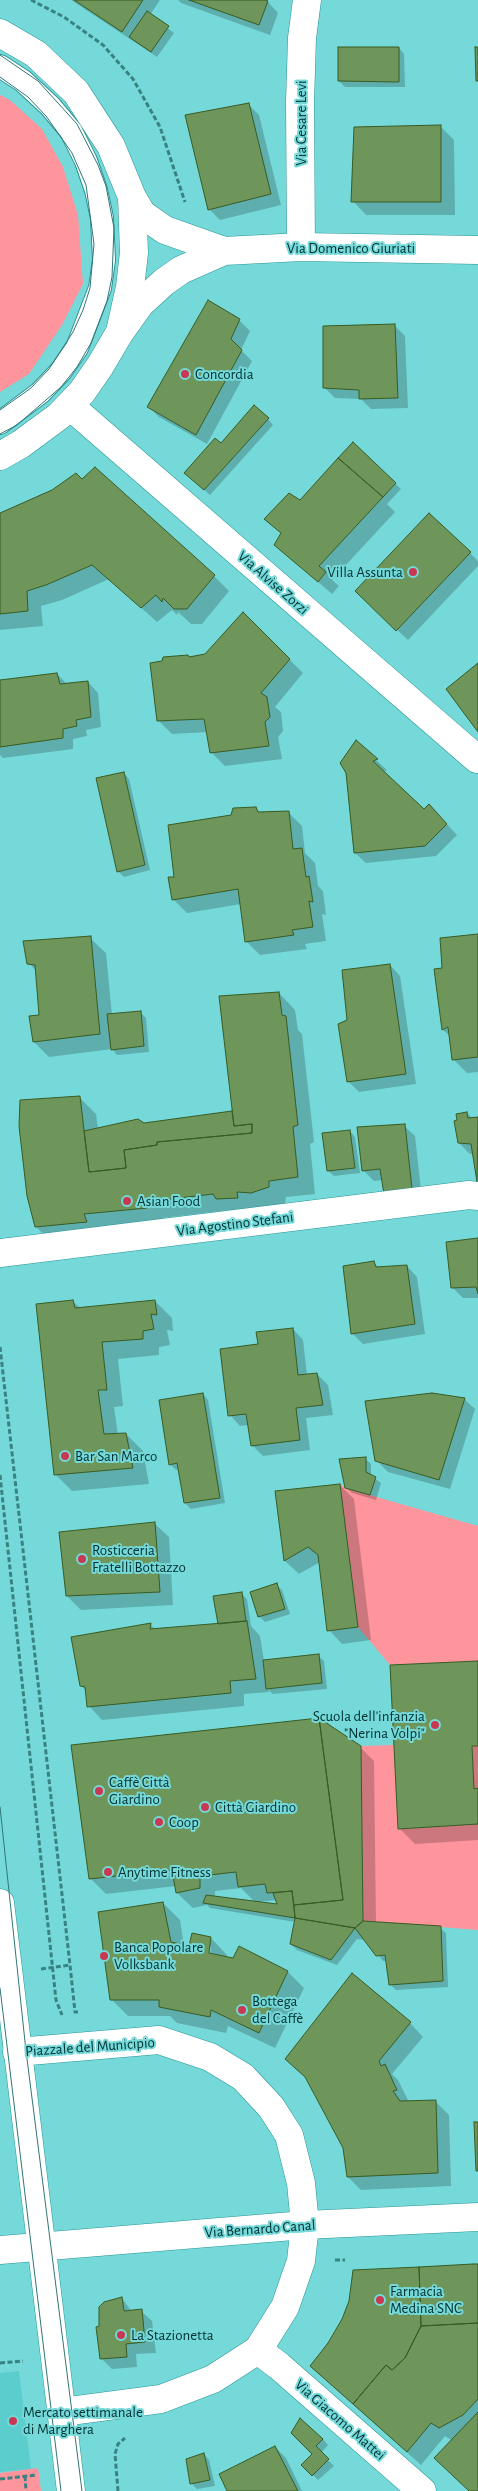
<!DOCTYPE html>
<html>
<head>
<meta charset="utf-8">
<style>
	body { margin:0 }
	canvas { display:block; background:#75d9d9 }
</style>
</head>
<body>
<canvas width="478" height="2491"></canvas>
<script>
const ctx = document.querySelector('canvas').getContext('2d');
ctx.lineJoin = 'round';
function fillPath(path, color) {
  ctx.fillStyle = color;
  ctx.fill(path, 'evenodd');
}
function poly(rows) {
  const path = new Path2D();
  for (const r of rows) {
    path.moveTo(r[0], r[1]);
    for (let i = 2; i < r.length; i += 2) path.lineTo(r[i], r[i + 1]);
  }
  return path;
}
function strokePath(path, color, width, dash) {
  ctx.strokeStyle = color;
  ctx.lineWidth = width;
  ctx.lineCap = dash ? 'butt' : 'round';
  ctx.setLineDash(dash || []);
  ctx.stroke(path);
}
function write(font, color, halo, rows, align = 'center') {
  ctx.font = font + ' "Alegreya Sans",sans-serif';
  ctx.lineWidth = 4;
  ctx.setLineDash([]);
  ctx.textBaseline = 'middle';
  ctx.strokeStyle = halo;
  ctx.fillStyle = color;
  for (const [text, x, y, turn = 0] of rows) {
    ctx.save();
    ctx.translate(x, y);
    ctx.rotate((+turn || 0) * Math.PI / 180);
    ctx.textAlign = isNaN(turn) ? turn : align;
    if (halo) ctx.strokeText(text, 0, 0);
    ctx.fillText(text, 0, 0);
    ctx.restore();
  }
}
const built = poly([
	[19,2371,31,2469,0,2472,0,2373]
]);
const green = poly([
	[0,95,10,100,42,129,63,167,78,215,83,284,62,325,29,374,0,392],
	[340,1484,345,1488,478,1526,478,1661,390,1665,358,1627],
	[394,1745,398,1829,478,1824,478,1930,363,1921,361,1746],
	[472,1746,478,1746,478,1788,474,1789],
	[38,2468,41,2491,0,2491,0,2473]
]);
const shadow = poly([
	[71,0,160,0,150,15,174,33,157,57],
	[178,0,262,0,268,2,278,13,270,35,181,3],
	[399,48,404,54,405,87,345,87,339,81],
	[248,104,259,115,281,205,220,220,209,209],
	[440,126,454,140,455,215,366,215,353,201],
	[239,320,250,331,241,350,252,361,207,444,159,417,149,407],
	[395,326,405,336,408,408,371,409,361,399,335,398,324,387],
	[268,419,273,425,210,495,191,478,221,445],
	[353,444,401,489,387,504,395,512,332,580,339,586,332,594,275,545,282,534,266,519,300,501],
	[82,481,214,576,229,591,202,624,191,624,178,612,177,615,172,610,157,622,109,579,62,600,41,606,43,626,0,630,0,514],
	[470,553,478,561,478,566,408,640,367,602],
	[243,614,303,673,275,707,281,712,283,731,278,737,282,759,225,766,212,753,208,732,172,734,159,721,190,658,205,655],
	[57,674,67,684,88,682,98,693,101,727,86,730,87,736,73,739,73,749,3,758,0,755,0,681],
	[356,742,387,770,383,772,424,811,440,817,457,835,436,856,366,863,355,853],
	[124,773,129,779,150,870,124,877,118,871],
	[255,808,261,814,288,812,302,826,305,853,315,863,318,886,323,891,326,915,322,914,326,941,305,944,307,949,260,955,246,941,241,904,187,913,173,899,176,879,232,816],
	[478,936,478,1072,467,1073,453,1059,451,1037,443,1030,436,970,444,970],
	[90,938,106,953,112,1015,140,1012,146,1018,149,1052,117,1055,112,1049,49,1057,34,1042,41,1016,37,972,29,963],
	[390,965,400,976,416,1084,359,1092,348,1081,348,1020],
	[279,993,295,1010,298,1030,302,1034,314,1142,310,1144,315,1194,286,1197,285,1204,268,1209,234,1215,229,1210,161,1218,163,1224,53,1243,36,1227,79,1097,96,1114,98,1129,234,1113],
	[467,1113,472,1118,478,1118,478,1182,474,1154,470,1154,459,1143,458,1120],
	[404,1126,415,1136,423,1208,383,1180,374,1181,363,1170],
	[350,1131,355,1137,360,1173,334,1176,328,1171],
	[478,1239,478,1298,463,1298,453,1288],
	[374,1263,379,1268,407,1266,417,1277,425,1334,363,1344,352,1333],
	[73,1301,80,1308,155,1301,172,1318,173,1331,167,1330,170,1345,159,1347,159,1355,118,1359,123,1406,114,1407,118,1435,126,1434,143,1451,149,1484,72,1491,55,1474],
	[293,1329,303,1340,307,1375,317,1374,328,1385,333,1415,306,1418,310,1450,263,1456,252,1445,249,1425,240,1426,230,1415,260,1345],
	[203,1394,208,1400,225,1503,191,1509,185,1503,179,1469,176,1470,170,1464],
	[464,1399,475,1409,450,1489,388,1472,377,1461],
	[365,1458,371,1464,371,1476,381,1483,376,1500,352,1493,346,1487],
	[340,1485,354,1499,371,1640,342,1644,329,1630,320,1562,299,1574,285,1561,277,1492],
	[155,1524,169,1537,173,1605,81,1610,67,1596],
	[276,1585,282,1590,290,1614,265,1622,259,1616],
	[242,1594,247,1599,251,1626,260,1636,264,1661,318,1656,324,1661,327,1689,273,1694,268,1690,269,1692,244,1694,244,1706,102,1720,89,1706,86,1691,81,1685,150,1624,156,1630,220,1625],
	[478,1662,478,1840,415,1844,399,1828],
	[360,1747,374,1761,376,1923,440,1928,446,1933,448,1987,396,1990,390,1984,387,1961,383,1961,366,1940,357,1939,337,1965,297,1950,291,1944,295,1922,210,1908,207,1905,193,1908,177,1893,176,1886,106,1894,90,1878],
	[241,1888,256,1903,215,1898,215,1891],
	[276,1900,278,1906,257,1902],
	[163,1903,180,1920,184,1946,190,1948,211,1938,227,1955,227,1958,288,1972,304,1988,275,2048,228,2026,226,2033,177,2023,170,2016,128,2016,111,1999],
	[210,1947,211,1947,210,1959,208,1953],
	[410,2023,423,2037,392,2074,398,2080,409,2102,435,2101,449,2115,451,2186,361,2190,348,2177,344,2147,308,2079],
	[478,2265,478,2491,470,2491,453,2441,445,2436,421,2465,325,2379],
	[122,2298,132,2312,141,2311,152,2321,156,2353,136,2354,137,2367,112,2369,102,2359],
	[293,2432,323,2439,328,2445,321,2453,334,2466,318,2480,303,2465,313,2454],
	[275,2447,286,2458,302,2491,228,2491],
	[204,2454,209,2460,215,2486,197,2489,192,2484]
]);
const building = poly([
	[74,0,143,0,122,32,74,0],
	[189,0,265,0,268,1,259,25,189,0],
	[147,11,169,26,151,52,129,37,147,11],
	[338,47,399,47,399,82,338,81,338,47],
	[475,47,478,47,478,81,476,81,475,47],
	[249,103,271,194,208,210,185,115,249,103],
	[441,125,441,202,351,202,354,127,441,125],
	[208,300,240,319,231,339,242,350,196,435,147,407,208,300],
	[395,324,398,398,359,399,359,390,323,388,323,326,395,324],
	[254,405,269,418,204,490,184,473,215,438,221,443,254,405],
	[353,442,396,483,383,497,338,458,353,442],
	[338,458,383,497,319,566,326,572,318,582,274,545,281,533,264,519,289,493,300,500,338,458],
	[95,467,215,575,187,609,174,609,163,598,162,602,156,595,141,608,92,565,46,585,27,591,28,611,0,614,0,513,52,490,76,473,82,479,95,467],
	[429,513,471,552,396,631,355,591,429,513],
	[243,612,290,659,261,693,267,697,270,717,265,722,269,746,210,753,204,719,157,721,150,663,162,661,163,657,188,655,189,657,205,654,243,612],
	[478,663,478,732,446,689,478,663],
	[57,673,60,684,88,681,91,717,76,720,77,726,63,729,63,738,0,747,0,680,57,673],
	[356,740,378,759,373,761,424,809,429,804,447,824,425,846,354,853,346,773,340,763,356,740],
	[124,772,145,865,117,872,96,778,124,772],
	[256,807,258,812,289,811,293,849,302,848,306,877,309,876,313,902,309,901,313,927,292,930,294,935,245,942,238,889,172,900,168,877,174,877,168,825,231,815,233,808,256,807],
	[478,934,478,1057,452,1060,448,1027,442,1030,434,969,442,968,440,938,478,934],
	[91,936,100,1034,33,1042,29,1016,39,1015,35,965,27,964,23,941,91,936],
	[390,964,406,1074,347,1082,338,1024,347,1020,342,970,390,964],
	[279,992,282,1015,286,1016,298,1125,293,1127,298,1177,269,1181,269,1187,251,1193,237,1192,238,1198,216,1199,213,1194,145,1202,147,1208,84,1214,87,1222,35,1227,27,1196,19,1126,20,1100,80,1096,89,1172,126,1168,124,1150,157,1145,157,1142,252,1133,252,1124,234,1126,219,996,279,992],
	[141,1011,144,1046,111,1050,107,1014,141,1011],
	[232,1111,234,1126,252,1124,252,1133,157,1142,157,1145,124,1150,126,1168,89,1172,84,1131,138,1119,144,1123,232,1111],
	[467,1112,468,1118,478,1117,477,1182,471,1144,458,1143,454,1121,457,1120,456,1114,467,1112],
	[405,1124,413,1198,385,1201,380,1169,362,1171,357,1127,405,1124],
	[350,1130,355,1168,327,1171,322,1133,350,1130],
	[478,1238,478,1294,476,1287,451,1288,446,1242,478,1238],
	[374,1261,376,1267,407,1265,415,1324,351,1334,343,1266,374,1261],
	[73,1300,75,1308,155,1300,157,1315,151,1314,154,1329,143,1331,143,1339,102,1342,107,1390,98,1390,104,1434,126,1433,133,1468,54,1475,36,1304,73,1300],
	[293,1328,298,1375,317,1373,323,1405,296,1408,300,1440,251,1446,246,1414,228,1416,220,1349,258,1344,256,1332,293,1328],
	[203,1393,220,1498,184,1503,177,1463,169,1465,159,1400,203,1393],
	[432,1393,465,1398,439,1480,375,1461,365,1401,432,1393],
	[366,1457,366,1472,376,1477,370,1495,345,1488,339,1459,366,1457],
	[340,1484,358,1627,327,1631,318,1555,308,1547,284,1561,275,1491,340,1484],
	[155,1522,160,1592,66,1596,59,1532,155,1522],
	[277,1583,285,1609,258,1617,250,1592,277,1583],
	[242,1592,246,1621,218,1624,213,1596,242,1592],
	[247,1621,256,1679,230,1681,231,1693,87,1707,85,1687,80,1686,71,1637,151,1623,150,1629,247,1621],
	[319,1654,322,1683,266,1689,263,1660,319,1654],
	[478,1661,478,1746,472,1746,474,1789,478,1788,478,1824,398,1829,390,1665,478,1661],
	[319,1718,361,1746,363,1921,355,1928,295,1918,294,1905,343,1900,319,1718],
	[319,1718,343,1900,294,1905,292,1891,267,1893,265,1884,238,1887,236,1872,200,1876,200,1888,176,1893,172,1870,89,1879,71,1745,319,1718],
	[292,1891,295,1918,203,1903,206,1895,277,1904,273,1893,292,1891],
	[163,1902,171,1942,189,1946,192,1933,211,1937,209,1953,233,1958,239,1946,288,1971,259,2033,211,2010,210,2017,159,2007,159,2000,110,2000,98,1912,163,1902],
	[295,1918,355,1928,331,1960,290,1944,295,1918],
	[363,1921,441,1926,443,1981,389,1985,385,1955,376,1956,355,1928,363,1921],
	[352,1973,411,2022,379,2061,381,2066,385,2064,397,2090,393,2091,400,2101,436,2100,438,2173,347,2177,343,2148,305,2077,285,2059,352,1973],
	[474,2122,478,2122,478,2171,476,2171,474,2122],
	[473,2264,478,2264,478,2323,421,2326,419,2267,473,2264],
	[419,2267,421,2326,405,2358,392,2370,386,2365,353,2404,310,2366,328,2343,342,2319,349,2301,353,2270,419,2267],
	[122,2297,124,2311,142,2309,145,2342,126,2344,127,2357,100,2359,96,2327,99,2326,99,2307,104,2302,122,2297],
	[478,2323,478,2399,463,2415,439,2428,431,2423,407,2452,353,2404,386,2365,392,2370,405,2358,421,2326,478,2323],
	[478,2412,478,2491,469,2491,434,2458,478,2412],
	[300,2418,323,2439,316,2446,329,2459,312,2476,301,2465,312,2454,291,2433,300,2418],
	[275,2446,298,2491,227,2491,219,2474,275,2446],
	[204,2453,210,2480,190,2484,186,2459,204,2453]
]);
const path = poly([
	[31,0,64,17,103,45,133,79,160,127,185,202],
	[0,1347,70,1965,75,2012,78,2012],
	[0,1475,56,2000,62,2015],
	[41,1969,70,1965],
	[335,2260,345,2260],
	[0,2363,23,2361],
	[25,2476,26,2491],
	[0,2479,37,2475],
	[118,2491,115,2454,118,2444,125,2438]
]);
const lane = poly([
	[0,66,23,81,50,106,71,131,86,161,96,190,102,218,104,260,100,288,77,348,61,371,40,393,0,423]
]);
const street = poly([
	[132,197,142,214,165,230,224,251],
	[301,247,300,102,302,38,307,0],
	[120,332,140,304,164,282,181,270,224,251,301,247,478,250],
	[70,406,477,759],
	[0,1253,469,1195,478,1196],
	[17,2052,159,2040,210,2057,243,2077,271,2107,289,2135,301,2183,305,2225,301,2261,285,2307,258,2350,213,2379,161,2399,62,2412],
	[0,2250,305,2225,478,2217],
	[258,2350,279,2366,422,2491]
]);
const secondary = poly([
	[0,33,36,54,76,92,111,146,132,197,134,253,130,287,120,332,100,366,82,392,59,416,21,444,0,456],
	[0,1903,71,2491]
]);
const tram = poly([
	[0,55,38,81,77,124,98,165,106,186,114,228,112,277,107,301,91,343,77,367,61,387,17,425,0,434],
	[0,77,28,97,46,116,72,153,86,185,94,244,90,288,83,310,73,332,49,369,31,388,0,410],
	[0,1807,26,2051,82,2491],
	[0,1988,61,2491]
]);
const markers = [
	[185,374,5,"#c83851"],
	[413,572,5,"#c83851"],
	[127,1201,5,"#c83851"],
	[65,1456,5,"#c83851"],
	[82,1559,5,"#c83851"],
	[435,1725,5,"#c83851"],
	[99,1791,5,"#c83851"],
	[205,1807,5,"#c83851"],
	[159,1822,5,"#c83851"],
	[108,1872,5,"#c83851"],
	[104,1956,5,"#c83851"],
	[242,2010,5,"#c83851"],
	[380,2300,5,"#c83851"],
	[121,2335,5,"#c83851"],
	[13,2421,5,"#c83851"]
];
const streetNames = [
	["Via Cesare Levi",301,123,-90],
	["Via Domenico Giuriati",351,248],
	["Via Alvise Zorzi",273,583,41],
	["Via Agostino Stefani",235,1224,-7],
	["Piazzale del Municipio",90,2047,-4],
	["Via Bernardo Canal",260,2229,-4],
	["Via Giacomo Mattei",340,2420,41]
];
const poiNames = [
	["Concordia",195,374],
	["Villa Assunta",403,572,"right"],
	["Asian Food",137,1201],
	["Bar San Marco",75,1456],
	["Rosticceria",92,1550],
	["Fratelli Bottazzo",92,1567],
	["Scuola dell'infanzia",425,1716,"right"],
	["\"Nerina Volpi\"",425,1733,"right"],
	["Caffè Città",109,1782],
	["Giardino",109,1799],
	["Città Giardino",215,1807],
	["Coop",169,1822],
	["Anytime Fitness",118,1872],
	["Banca Popolare",114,1947],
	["Volksbank",114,1964],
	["Bottega",252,2001],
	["del Caffè",252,2018],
	["Farmacia",390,2291],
	["Medina SNC",390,2308],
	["La Stazionetta",131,2335],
	["Mercato settimanale",23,2412],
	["di Marghera",23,2429]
];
fillPath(built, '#5ccdcd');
fillPath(green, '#fe959d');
fillPath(shadow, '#0003');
fillPath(building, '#6e955a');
strokePath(building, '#385c23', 1);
strokePath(lane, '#279596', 24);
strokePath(street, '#279596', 29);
strokePath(secondary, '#279596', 29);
strokePath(path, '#398282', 3, [5, 2.5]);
strokePath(lane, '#fff', 22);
strokePath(street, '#fff', 28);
strokePath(secondary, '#fff', 28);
strokePath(tram, '#317677', 1);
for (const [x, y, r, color] of markers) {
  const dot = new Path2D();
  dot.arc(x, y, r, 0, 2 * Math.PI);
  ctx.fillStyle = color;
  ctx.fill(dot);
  strokePath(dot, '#75d9d9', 2);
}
write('15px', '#013031', '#75d9d9', streetNames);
write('15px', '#013031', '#75d9d9', poiNames, 'left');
</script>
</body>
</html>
